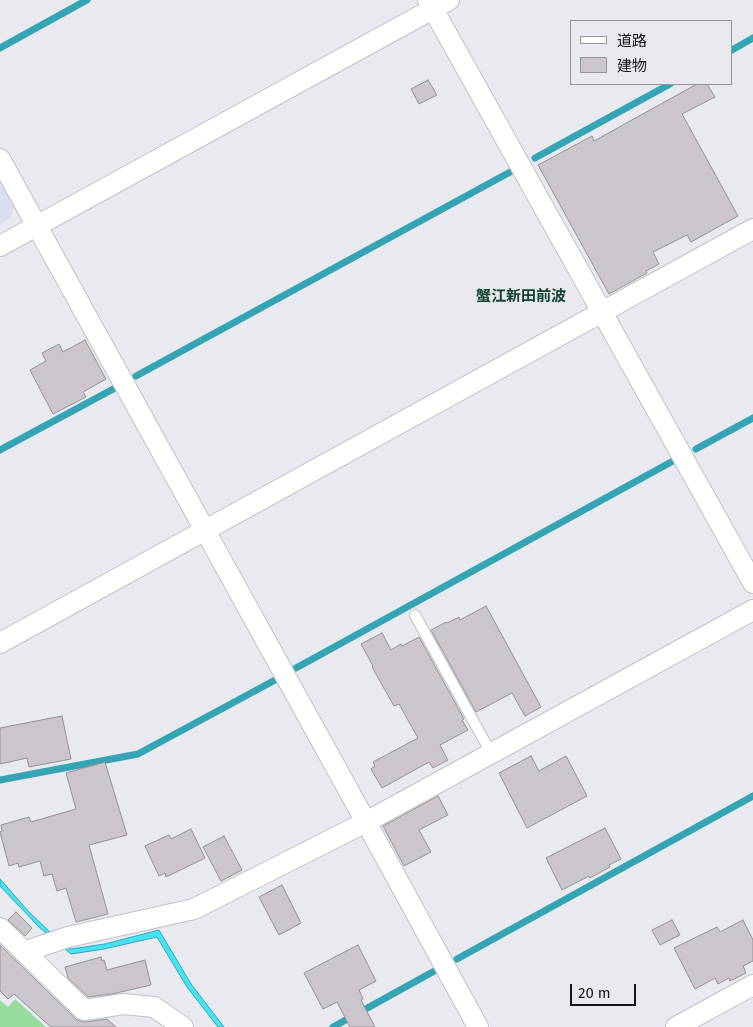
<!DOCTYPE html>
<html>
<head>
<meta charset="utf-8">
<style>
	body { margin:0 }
	#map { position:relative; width:753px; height:1027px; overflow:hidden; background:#e8eaf0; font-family:"Fira Sans","Noto Sans JP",sans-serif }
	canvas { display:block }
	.legend { position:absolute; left:570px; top:20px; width:162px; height:65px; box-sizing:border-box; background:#e8eaf0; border:1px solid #939599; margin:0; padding:6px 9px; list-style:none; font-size:15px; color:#141517 }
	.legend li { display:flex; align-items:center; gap:10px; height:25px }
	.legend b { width:25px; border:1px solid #939599 }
	.scale { position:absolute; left:570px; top:984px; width:66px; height:22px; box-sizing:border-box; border:2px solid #141517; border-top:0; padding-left:6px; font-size:15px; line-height:18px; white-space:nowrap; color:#141517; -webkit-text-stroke:4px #e8eaf0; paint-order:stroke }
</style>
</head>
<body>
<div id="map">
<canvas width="753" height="1027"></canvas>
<ul class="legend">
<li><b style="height:6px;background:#fff"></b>道路</li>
<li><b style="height:14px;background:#cbc6cb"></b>建物</li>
</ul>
<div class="scale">20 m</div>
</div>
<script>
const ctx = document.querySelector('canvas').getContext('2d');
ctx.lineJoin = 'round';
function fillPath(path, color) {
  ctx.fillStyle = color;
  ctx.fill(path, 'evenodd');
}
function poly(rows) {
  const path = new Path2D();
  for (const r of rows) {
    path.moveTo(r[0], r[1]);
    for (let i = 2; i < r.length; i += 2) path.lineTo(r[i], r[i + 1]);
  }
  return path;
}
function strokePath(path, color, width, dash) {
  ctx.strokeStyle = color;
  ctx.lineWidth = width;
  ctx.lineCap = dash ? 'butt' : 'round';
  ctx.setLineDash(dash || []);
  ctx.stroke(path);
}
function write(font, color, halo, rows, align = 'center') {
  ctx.font = font + ' "Fira Sans","Noto Sans JP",sans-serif';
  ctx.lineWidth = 4;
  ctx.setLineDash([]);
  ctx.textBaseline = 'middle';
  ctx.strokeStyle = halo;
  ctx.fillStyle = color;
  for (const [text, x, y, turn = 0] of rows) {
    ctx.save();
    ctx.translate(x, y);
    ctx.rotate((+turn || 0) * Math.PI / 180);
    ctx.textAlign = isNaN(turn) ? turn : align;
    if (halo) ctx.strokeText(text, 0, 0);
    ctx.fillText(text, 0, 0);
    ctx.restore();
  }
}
const built = poly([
	[0,172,16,200,11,218,0,224]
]);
const green = poly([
	[15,999,46,1027,0,1027,0,1000,8,1007]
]);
const water = poly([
	[0,879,29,912,51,933,71,949,105,944,159,930,191,984,224,1027,218,1027,187,987,157,937,104,949,71,954,39,927,0,886,0,879]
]);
const stream = poly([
	[0,48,87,0],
	[732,50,753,38],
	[535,158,670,84],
	[136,376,512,171],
	[696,449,753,418],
	[0,450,117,387],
	[296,668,673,461],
	[0,780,138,754,277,679],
	[457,959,753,796],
	[333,1027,438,969]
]);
const building = poly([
	[428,80,437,95,419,104,411,89,428,80],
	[697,84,707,84,715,97,682,114,738,216,691,242,687,235,653,252,659,264,646,271,647,273,609,294,538,165,592,136,594,141,697,84],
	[85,340,106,379,83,392,86,397,53,414,30,370,46,361,42,353,59,344,63,352,85,340],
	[486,606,541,707,525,716,512,693,476,712,431,630,446,622,447,623,459,617,460,620,486,606],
	[382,633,391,650,401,644,402,646,419,637,464,719,462,720,468,730,440,745,448,760,433,768,429,762,382,788,371,769,375,766,373,762,418,738,399,704,394,706,372,667,373,666,361,644,382,633],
	[62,716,71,759,29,767,27,758,0,764,0,728,62,716],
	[531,756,539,771,566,756,587,796,527,828,499,773,531,756],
	[105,762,127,835,89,845,108,914,76,922,66,888,57,891,52,874,44,876,40,861,19,867,18,863,9,866,0,832,2,831,1,825,29,817,31,822,76,809,66,773,105,762],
	[438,796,448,815,419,830,431,852,404,866,383,826,438,796],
	[605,828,621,859,609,865,610,867,590,878,589,876,562,890,546,858,605,828],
	[191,829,205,858,166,877,165,873,159,876,145,846,169,835,171,839,191,829],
	[224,836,242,870,221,881,203,847,224,836],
	[282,885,301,923,279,935,259,897,282,885],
	[16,912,32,928,25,936,8,920,16,912],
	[672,920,680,935,660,945,652,930,672,920],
	[743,920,753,940,753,961,743,966,746,973,730,981,729,978,718,984,715,978,695,989,674,948,717,927,720,932,743,920],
	[0,945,76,1019,80,1021,85,1022,107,1019,116,1027,51,1027,14,994,8,999,0,991,0,945],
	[358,945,376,981,359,990,363,999,361,1000,375,1027,350,1027,337,1002,323,1009,304,973,358,945],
	[101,957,102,961,104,960,107,970,145,960,151,985,112,994,88,997,68,978,65,967,101,957]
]);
const lane = poly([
	[415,615,491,753]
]);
const street = poly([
	[428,0,753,583],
	[0,159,366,822,478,1027],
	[0,246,449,0],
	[0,643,753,229],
	[0,928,84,1010,124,1004,154,1007,183,1027],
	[24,952,68,937,194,909,366,822,753,610],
	[676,1027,753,985]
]);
const neighbourhoodNames = [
	["蟹江新田前波",521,297]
];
fillPath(built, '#dadfed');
fillPath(green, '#97de9c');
fillPath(water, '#45e3f6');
strokePath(water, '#36a5b3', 1);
strokePath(stream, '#36a5b3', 7);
fillPath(building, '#cbc6cb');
strokePath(building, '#959195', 1);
strokePath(lane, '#bec1c7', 12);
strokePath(street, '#bec1c7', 22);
strokePath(lane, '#fff', 10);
strokePath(street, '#fff', 20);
write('bold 15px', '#124231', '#e8eaf0', neighbourhoodNames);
</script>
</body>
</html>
